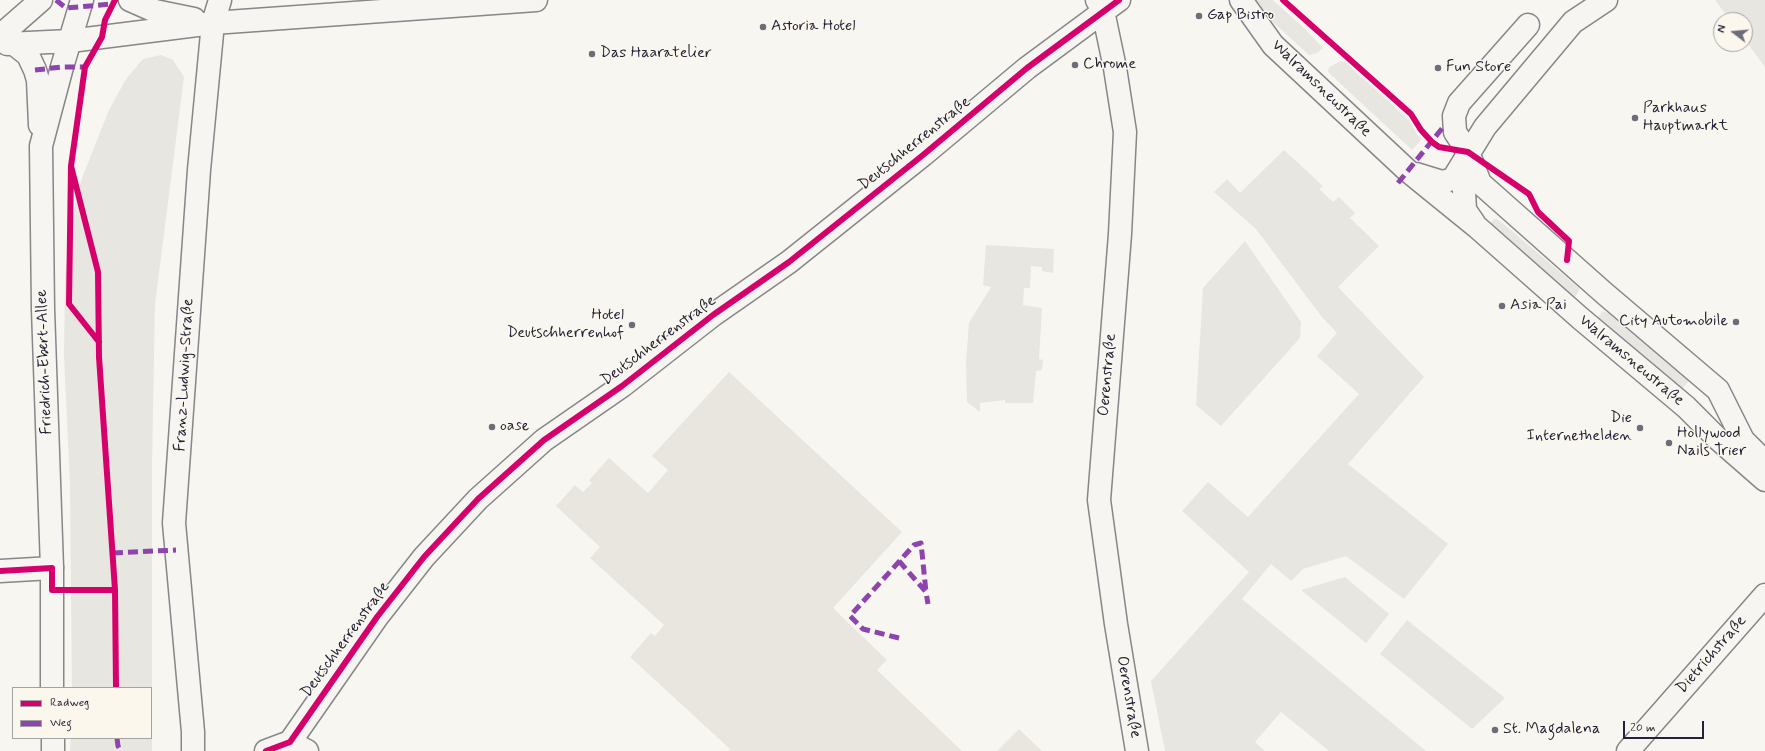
<!DOCTYPE html>
<html>
<head>
<meta charset="utf-8">
<style>
	body { margin:0 }
	#map { position:relative; width:1765px; height:751px; overflow:hidden; background:#f8f6f0; font-family:Mynerve,sans-serif }
	canvas { display:block }
	.legend { position:absolute; left:12px; top:687px; width:140px; height:52px; box-sizing:border-box; background:#fbf7ec; border:1px solid #a4a2a5; margin:0; padding:5px 7px; list-style:none; font-size:12px; color:#22223b }
	.legend li { display:flex; align-items:center; gap:8px; height:20px }
	.legend b { width:20px; border:1px solid #a4a2a5 }
	.north { position:absolute; left:1713px; top:12px; width:40px; height:40px; box-sizing:border-box; background:#fbf7ec; border:1px solid #a4a2a5; border-radius:50%; rotate:286deg; font-size:11px; font-weight:700; line-height:16px; text-align:center; color:#22223b }
	.north::after { content:''; display:block; margin:auto; width:14px; height:18px; background:#6d6c7a; clip-path:polygon(50% 0,100% 100%,50% 72%,0 100%) }
	.scale { position:absolute; left:1623px; top:721px; width:81px; height:18px; box-sizing:border-box; border:2px solid #22223b; border-top:0; padding-left:5px; font-size:12px; line-height:14px; white-space:nowrap; color:#22223b; -webkit-text-stroke:3px #fbf7ec; paint-order:stroke }
</style>
</head>
<body>
<div id="map">
<canvas width="1765" height="751"></canvas>
<ul class="legend">
<li><b style="height:5px;background:#d6006c"></b>Radweg</li>
<li><b style="height:5px;background:#8e44ad"></b>Weg</li>
</ul>
<div class="north">N</div>
<div class="scale">20 m</div>
</div>
<script>
const ctx = document.querySelector('canvas').getContext('2d');
ctx.lineJoin = 'round';
function fillPath(path, color) {
  ctx.fillStyle = color;
  ctx.fill(path, 'evenodd');
}
function poly(rows) {
  const path = new Path2D();
  for (const r of rows) {
    path.moveTo(r[0], r[1]);
    for (let i = 2; i < r.length; i += 2) path.lineTo(r[i], r[i + 1]);
  }
  return path;
}
function strokePath(path, color, width, dash) {
  ctx.strokeStyle = color;
  ctx.lineWidth = width;
  ctx.lineCap = dash ? 'butt' : 'round';
  ctx.setLineDash(dash || []);
  ctx.stroke(path);
}
function write(font, color, halo, rows, align = 'center') {
  ctx.font = font + ' Mynerve,sans-serif';
  ctx.lineWidth = 3;
  ctx.setLineDash([]);
  ctx.textBaseline = 'middle';
  ctx.strokeStyle = halo;
  ctx.fillStyle = color;
  for (const [text, x, y, turn = 0] of rows) {
    ctx.save();
    ctx.translate(x, y);
    ctx.rotate((+turn || 0) * Math.PI / 180);
    ctx.textAlign = isNaN(turn) ? turn : align;
    if (halo) ctx.strokeText(text, 0, 0);
    ctx.fillText(text, 0, 0);
    ctx.restore();
  }
}
const built = poly([
	[729,372,902,532,833,608,887,660,877,670,962,751,728,751,730,749,630,657,651,633,655,636,664,625,590,558,600,547,556,506,575,485,583,492,592,483,589,480,609,458,648,493,668,470,652,456],
	[1019,729,1042,751,997,751]
]);
const green = poly([
	[1255,0,1273,0,1305,29,1323,48,1317,53,1309,55,1265,15],
	[1715,0,1765,0,1765,67,1745,40,1745,20,1730,20],
	[161,55,173,60,184,77,155,304,152,464,152,751,70,751,71,738,151,738,151,688,72,688,70,485,64,356,65,277,70,226,82,178,109,110,126,79,143,59],
	[1341,61,1345,62,1409,120,1416,133,1422,139,1412,150,1328,72,1329,67],
	[1284,150,1323,186,1319,189,1333,202,1339,197,1355,213,1350,218,1379,246,1338,287,1424,377,1348,464,1448,544,1404,599,1346,556,1303,569,1291,581,1271,564,1242,599,1426,751,1329,751,1281,712,1255,742,1265,751,1165,751,1151,681,1249,572,1182,511,1208,482,1248,517,1359,394,1317,356,1337,333,1321,316,1256,229,1214,192,1227,179,1240,193],
	[1494,219,1499,220,1579,288,1579,291,1575,297,1491,226,1491,222],
	[1245,241,1301,322,1300,338,1221,426,1196,405,1203,288],
	[986,245,1054,249,1053,273,1042,271,1042,267,1031,266,1030,288,1024,288,1023,305,1042,308,1039,359,1043,360,1042,370,1036,371,1033,403,1005,403,1005,400,980,403,980,412,967,402,966,362,969,323,991,287,983,285],
	[1603,311,1608,313,1689,381,1680,391,1600,321,1598,317],
	[1345,577,1389,614,1366,643,1301,590],
	[1407,620,1505,698,1472,729,1380,654]
]);
const minor = poly([
	[130,0,155,11,194,19],
	[1097,0,1103,11,1115,68,1125,132,1120,234,1099,500,1116,624,1137,751],
	[1241,0,1273,45,1408,171,1477,227,1580,318,1686,407,1717,438,1765,480],
	[1528,25,1459,103,1454,116,1455,132,1468,152,1480,183,1604,293,1718,390,1743,440,1765,462],
	[70,41,213,23,536,0],
	[1466,161,1463,173,1465,210,1474,223],
	[1416,174,1442,182,1453,179,1485,127,1573,22,1606,0],
	[0,571,52,568],
	[290,742,307,751],
	[193,751,193,732,174,523,199,170,213,23,220,0],
	[266,751,290,742,377,617,424,557,478,499,544,440,622,386,713,315,789,262,923,155,1027,68,1119,0],
	[1628,751,1765,595]
]);
const major = poly([
	[0,36,41,0],
	[7,44,70,41],
	[14,44,28,55,35,70,38,80,40,125],
	[52,688,52,568,43,309,41,146,62,67,82,0],
	[53,738,53,751]
]);
const quiet = poly([
	[56,0,66,8,112,4],
	[35,70,62,67,85,67],
	[1398,183,1444,126],
	[113,553,176,550],
	[899,561,926,592,928,604],
	[899,638,863,629,850,616,914,545,921,543,926,592],
	[117,738,118,746,121,751]
]);
const cycleway = poly([
	[1283,0,1411,114,1421,130,1432,142,1439,147,1468,152,1529,194,1538,212,1569,241,1567,260],
	[71,166,98,272,99,357,115,590,116,688],
	[99,342,69,304,71,166,85,67,102,37,105,20,115,0],
	[0,571,52,568,52,590,115,590],
	[266,751,290,742,377,617,424,557,478,499,544,440,622,386,713,315,789,262,923,155,1027,68,1119,0]
]);
const markers = [
	[1199,16,4,"#6d6c7a"],
	[763,27,4,"#6d6c7a"],
	[592,54,4,"#6d6c7a"],
	[1075,65,4,"#6d6c7a"],
	[1438,68,4,"#6d6c7a"],
	[1635,118,4,"#6d6c7a"],
	[1502,306,4,"#6d6c7a"],
	[1736,322,4,"#6d6c7a"],
	[632,325,4,"#6d6c7a"],
	[492,427,4,"#6d6c7a"],
	[1640,428,4,"#6d6c7a"],
	[1669,443,4,"#6d6c7a"],
	[1495,730,4,"#6d6c7a"]
];
const poiNames = [
	["Gap Bistro",1207,16],
	["Astoria Hotel",771,27],
	["Das Haaratelier",600,54],
	["Chrome",1083,65],
	["Fun Store",1446,68],
	["Parkhaus",1643,109],
	["Hauptmarkt",1643,127],
	["Asia Pai",1510,306],
	["Hotel",624,316,"right"],
	["Deutschherrenhof",624,334,"right"],
	["City Automobile",1728,322,"right"],
	["Die",1632,419,"right"],
	["Internethelden",1632,437,"right"],
	["oase",500,427],
	["Hollywood",1677,434],
	["Nails Trier",1677,452],
	["St. Magdalena",1503,730]
];
const streetNames = [
	["Walramsneustraße",1321,89,44],
	["Deutschherrenstraße",915,144,-39],
	["Deutschherrenstraße",659,341,-37],
	["Walramsneustraße",1631,361,40],
	["Friedrich-Ebert-Allee",45,362,-92],
	["Franz-Ludwig-Straße",185,375,-87],
	["Oerenstraße",1108,375,-85],
	["Deutschherrenstraße",346,640,-54],
	["Dietrichstraße",1712,655,-49],
	["Oerenstraße",1128,697,80]
];
fillPath(built, '#e9e6e0');
fillPath(green, '#e8e6e0');
strokePath(minor, '#878688', 25);
strokePath(major, '#878688', 25);
strokePath(minor, '#f6f5f1', 22);
strokePath(major, '#f6f5f1', 22);
strokePath(quiet, '#8e44ad', 5, [10, 5]);
strokePath(cycleway, '#d6006c', 6);
for (const [x, y, r, color] of markers) {
  const dot = new Path2D();
  dot.arc(x, y, r, 0, 2 * Math.PI);
  ctx.fillStyle = color;
  ctx.fill(dot);
  strokePath(dot, '#fbf7ec', 1.5);
}
write('16px', '#22223b', '#fbf7ec', poiNames, 'left');
write('16px', '#22223b', '#fbf7ec', streetNames);
</script>
</body>
</html>
